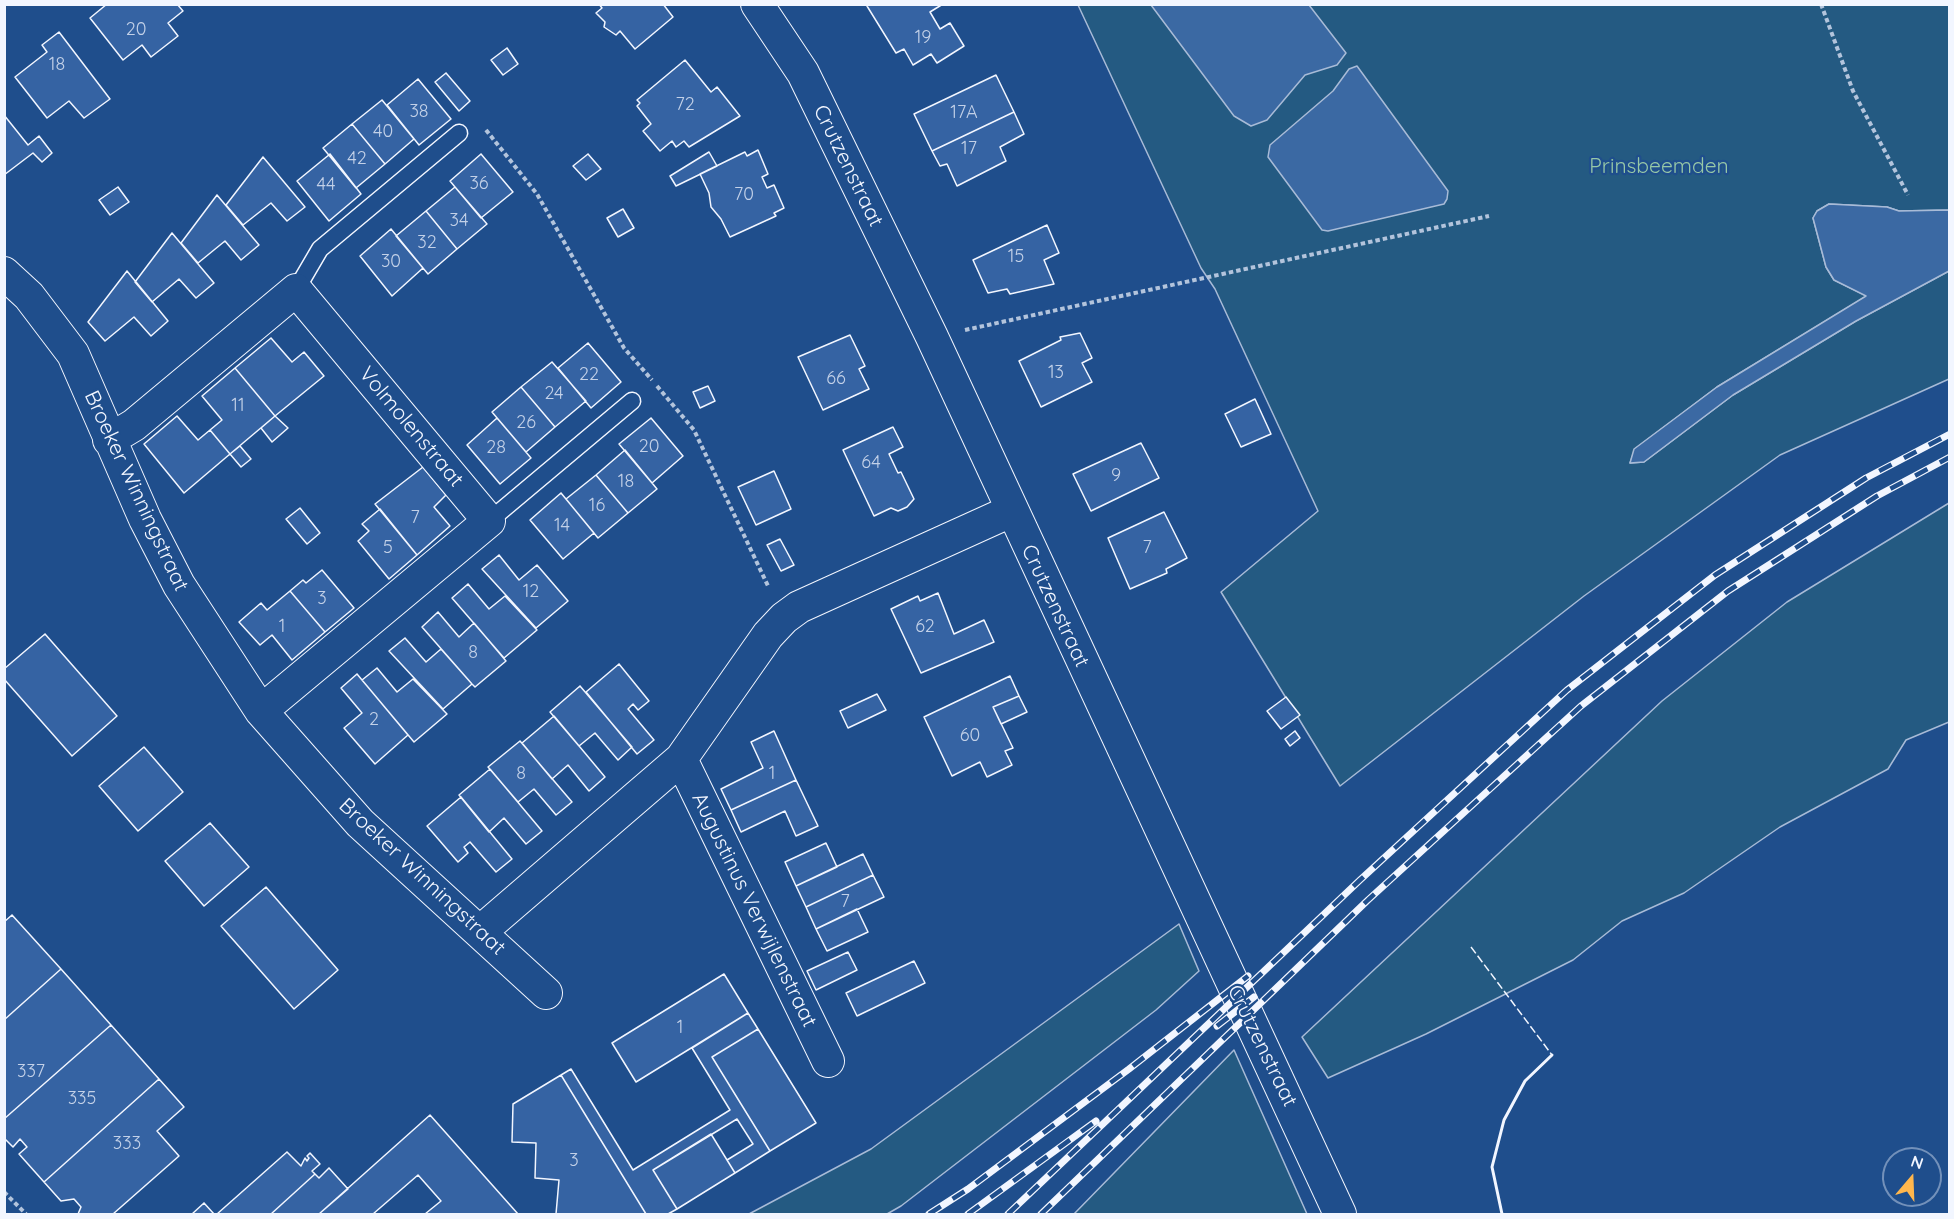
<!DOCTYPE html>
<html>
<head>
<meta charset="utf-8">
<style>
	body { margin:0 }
	#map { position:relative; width:1954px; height:1219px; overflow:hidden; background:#1f4e8c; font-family:Quicksand,sans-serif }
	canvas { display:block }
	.frame { position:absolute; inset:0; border:6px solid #f2f6ff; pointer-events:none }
	.north { position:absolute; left:1882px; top:1147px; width:60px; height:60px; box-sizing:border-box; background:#1f4e8c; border:2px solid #7391ba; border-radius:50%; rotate:19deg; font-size:16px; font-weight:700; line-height:24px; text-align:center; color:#f2f6ff }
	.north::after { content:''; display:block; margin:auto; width:21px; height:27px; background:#ffb74d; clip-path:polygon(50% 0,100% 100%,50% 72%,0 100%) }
</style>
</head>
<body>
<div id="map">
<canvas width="1954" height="1219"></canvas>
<div class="frame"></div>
<div class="north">N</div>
</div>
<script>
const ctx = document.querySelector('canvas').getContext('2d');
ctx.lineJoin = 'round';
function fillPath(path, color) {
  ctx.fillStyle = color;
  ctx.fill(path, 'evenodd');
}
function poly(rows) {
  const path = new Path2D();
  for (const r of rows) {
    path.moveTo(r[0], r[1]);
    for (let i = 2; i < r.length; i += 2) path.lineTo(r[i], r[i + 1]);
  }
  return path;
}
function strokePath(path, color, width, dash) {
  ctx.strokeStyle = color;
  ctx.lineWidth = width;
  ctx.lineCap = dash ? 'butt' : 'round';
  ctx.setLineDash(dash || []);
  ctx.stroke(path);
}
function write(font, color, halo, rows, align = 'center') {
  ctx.font = font + ' Quicksand,sans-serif';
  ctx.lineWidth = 4.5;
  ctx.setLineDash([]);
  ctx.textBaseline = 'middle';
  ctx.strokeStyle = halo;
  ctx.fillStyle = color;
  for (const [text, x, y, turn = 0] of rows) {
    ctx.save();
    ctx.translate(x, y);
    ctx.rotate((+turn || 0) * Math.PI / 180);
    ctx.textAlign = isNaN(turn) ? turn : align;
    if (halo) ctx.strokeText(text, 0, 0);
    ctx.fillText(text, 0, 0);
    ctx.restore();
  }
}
const green = poly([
	[1078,5,1949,5,1949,210,1899,211,1887,207,1829,204,1817,211,1813,218,1826,267,1834,280,1867,296,1717,387,1635,449,1630,463,1644,462,1733,395,1856,321,1949,271,1949,379,1780,455,1584,596,1340,786,1221,592,1318,511,1215,289,1201,268,1078,5],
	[1949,503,1949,722,1906,740,1888,769,1780,827,1684,893,1622,921,1573,960,1426,1034,1328,1078,1302,1037,1662,701,1787,602,1949,503],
	[1179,924,1199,971,1156,1010,901,1206,887,1214,749,1214,871,1149,1179,924],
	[1234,1050,1307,1214,1074,1214,1234,1050]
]);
const water = poly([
	[1151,5,1309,5,1346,53,1337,65,1305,75,1267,120,1251,126,1234,116,1151,5],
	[1357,66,1448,191,1447,199,1444,204,1328,231,1322,230,1268,157,1270,145,1333,91,1349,69,1357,66],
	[1829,204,1887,207,1899,211,1949,210,1949,271,1856,321,1733,395,1644,462,1630,463,1634,449,1717,387,1866,296,1834,280,1826,267,1813,218,1817,211,1829,204]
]);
const building = poly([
	[107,4,177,4,183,11,168,23,178,36,151,57,142,45,123,60,90,18,107,4],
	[599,4,663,4,673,17,635,49,620,31,616,35,604,27,605,22,596,13,602,8,599,4],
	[869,4,943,4,930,12,940,29,950,23,964,46,937,63,931,54,913,65,904,49,896,53,867,6,869,4],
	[59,32,110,99,84,118,69,101,47,118,15,77,47,52,42,45,59,32],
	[507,48,518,64,503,75,491,60,507,48],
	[685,60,711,92,717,87,740,116,689,147,684,141,676,147,672,141,660,151,643,131,651,124,637,106,640,103,637,100,685,60],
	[446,73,470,101,459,111,435,82,446,73],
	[996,75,1014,112,932,151,914,114,996,75],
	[418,79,451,119,419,145,387,105,418,79],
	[382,100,414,139,385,164,352,124,382,100],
	[1014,112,1024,134,1000,147,1006,161,957,186,947,164,940,166,932,151,1014,112],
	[4,115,28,145,39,136,52,153,42,162,33,153,4,175,4,115],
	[352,124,385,164,356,188,323,148,352,124],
	[758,150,768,174,762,177,767,188,774,185,784,208,774,213,776,216,730,237,721,219,711,207,709,193,700,174,745,152,747,156,758,150],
	[709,152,717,166,676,186,670,176,709,152],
	[330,154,361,194,329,221,297,181,330,154],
	[481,154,513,192,481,218,450,181,481,154],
	[588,154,601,169,586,180,573,166,588,154],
	[263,157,305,207,287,221,271,203,243,225,226,205,263,157],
	[118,187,129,202,110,215,99,200,118,187],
	[455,187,487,224,457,249,426,211,455,187],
	[217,195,259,245,241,260,225,241,198,263,181,243,217,195],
	[623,209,634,228,618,237,607,218,623,209],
	[426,211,457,249,428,274,396,236,426,211],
	[1047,225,1059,253,1044,260,1054,284,1010,294,1007,289,988,293,973,260,1047,225],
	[391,229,423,268,392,296,360,256,391,229],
	[172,233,214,283,196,298,179,279,152,302,135,282,172,233],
	[127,271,168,321,151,336,134,317,105,341,88,322,127,271],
	[1080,333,1092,358,1082,363,1092,382,1041,407,1019,361,1061,340,1060,337,1080,333],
	[850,335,865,366,859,369,869,389,823,410,798,357,850,335],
	[271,338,292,362,304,352,324,376,275,416,235,368,271,338],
	[588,343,621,382,591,408,558,368,588,343],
	[552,362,586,401,555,427,521,387,552,362],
	[235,368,275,416,230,454,210,430,222,420,202,396,235,368],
	[708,386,715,401,700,408,693,392,708,386],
	[521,387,555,427,526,452,492,412,521,387],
	[1255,399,1271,434,1241,447,1225,414,1255,399],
	[177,416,198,440,210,430,230,454,184,493,144,444,177,416],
	[275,416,288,428,272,442,261,428,275,416],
	[497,418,531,458,500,484,467,445,497,418],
	[651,418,683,456,652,483,619,444,651,418],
	[893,427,903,447,889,454,898,473,901,472,914,499,907,507,898,511,891,508,874,516,843,450,893,427],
	[1141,443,1159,478,1091,511,1073,474,1141,443],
	[240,446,251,459,241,467,230,454,240,446],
	[625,450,657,489,628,513,596,475,625,450],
	[423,467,446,495,434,507,450,526,417,555,375,504,423,467],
	[774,471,791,509,756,525,738,487,774,471],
	[596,475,628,513,598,538,566,499,596,475],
	[561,493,594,533,563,559,530,520,561,493],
	[300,508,320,533,307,544,286,519,300,508],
	[380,509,417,555,389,579,358,541,369,531,362,524,380,509],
	[1164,512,1187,558,1166,569,1167,573,1130,589,1108,538,1164,512],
	[780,539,794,565,781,571,767,545,780,539],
	[499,555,519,580,537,565,568,601,536,628,482,569,499,555],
	[322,570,354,608,325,632,290,591,303,580,306,583,322,570],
	[468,584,489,609,505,596,537,630,504,658,452,598,468,584],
	[290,591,325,632,292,660,272,635,260,645,239,622,261,603,267,610,290,591],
	[938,593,954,634,984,620,994,642,921,673,891,609,918,596,920,601,938,593],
	[438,612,459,637,474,623,506,661,475,687,472,684,422,627,438,612],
	[45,634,117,716,72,756,4,679,4,669,45,634],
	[405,638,426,662,441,649,472,684,443,709,389,651,405,638],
	[619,664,649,701,638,710,633,704,628,709,654,740,637,754,586,692,619,664],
	[377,668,397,692,413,679,447,714,414,742,362,680,377,668],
	[357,674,408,735,375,764,344,728,362,713,341,688,357,674],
	[1010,676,1019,696,993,707,1013,748,1005,751,1012,765,987,777,980,762,952,776,924,717,1010,676],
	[580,686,632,747,618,760,595,733,579,746,550,712,580,686],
	[877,694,886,710,848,728,840,711,877,694],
	[1019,696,1027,712,1001,724,993,707,1019,696],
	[1286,697,1300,715,1281,729,1267,711,1286,697],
	[554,716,605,777,589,791,568,765,552,779,522,743,554,716],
	[774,731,796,780,731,810,721,789,763,768,751,742,774,731],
	[1295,731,1300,738,1290,746,1285,739,1295,731],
	[520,741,572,802,556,815,534,789,518,802,488,767,520,741],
	[144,747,183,792,138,831,99,786,144,747],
	[490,769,542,831,526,844,504,818,489,832,459,795,490,769],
	[796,780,818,826,796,836,785,811,741,832,731,810,796,780],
	[461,797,512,859,496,872,470,842,464,847,468,853,458,862,427,826,461,797],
	[210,823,249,867,204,906,165,861,210,823],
	[826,843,837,867,796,886,785,862,826,843],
	[863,854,873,875,806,907,796,886,863,854],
	[873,875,884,897,816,929,806,907,873,875],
	[266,887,338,970,294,1009,221,926,266,887],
	[857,909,868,932,827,951,816,929,857,909],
	[12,915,61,969,4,1020,4,922,12,915],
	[848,952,857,970,816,990,807,971,848,952],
	[914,961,925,983,857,1016,846,993,914,961],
	[61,969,111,1025,4,1119,4,1020,61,969],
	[724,974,748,1013,636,1082,612,1043,724,974],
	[748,1013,758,1029,712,1057,770,1151,735,1173,727,1160,753,1144,737,1119,653,1170,677,1209,668,1214,646,1214,561,1075,571,1069,633,1170,730,1110,692,1048,748,1013],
	[111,1025,159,1079,44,1182,19,1154,27,1147,20,1139,13,1147,4,1138,4,1119,111,1025],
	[758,1029,816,1123,770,1151,712,1057,758,1029],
	[561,1075,646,1214,556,1214,559,1180,535,1178,536,1143,512,1142,513,1104,561,1075],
	[159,1079,184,1107,157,1131,179,1156,113,1214,78,1214,81,1207,74,1199,61,1201,44,1182,159,1079],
	[430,1115,518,1214,425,1214,441,1201,418,1175,373,1214,319,1214,430,1115],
	[711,1134,735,1173,677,1209,653,1170,711,1134],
	[287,1152,301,1166,305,1158,307,1161,309,1158,307,1156,310,1153,320,1164,312,1171,315,1174,271,1214,217,1214,287,1152],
	[329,1168,348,1189,319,1214,271,1214,315,1174,319,1178,329,1168],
	[204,1203,214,1214,192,1214,204,1203]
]);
const path = poly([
	[1821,4,1853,91,1908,195],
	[486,130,537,194,624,348,652,380],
	[965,330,1489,216],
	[657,386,694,430,769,588],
	[4,1192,26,1214]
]);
const lane = poly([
	[296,290,320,249,459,133],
	[489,521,632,401]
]);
const street = poly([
	[757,4,803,73,932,337,1340,1214],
	[4,273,29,296,73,354,145,519,179,585,261,711,360,823,546,993],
	[109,440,134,425,296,290,489,521,261,711],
	[681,759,828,1061],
	[480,932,681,759,768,635,784,618,799,607,1011,511]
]);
const rail = poly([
	[1217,1026,1254,997],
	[929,1214,968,1189,1129,1069,1248,976],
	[968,1214,1096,1121],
	[1008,1214,1360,880,1567,690,1715,575,1866,478,1950,434],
	[1041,1214,1368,900,1581,706,1728,591,1877,496,1950,457]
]);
const fence = poly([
	[1471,947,1552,1055]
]);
const wall = poly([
	[1502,1214,1492,1167,1504,1120,1525,1081,1552,1055]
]);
const numberNames = [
	["20",136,30],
	["19",923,38],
	["18",57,65],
	["72",685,105],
	["38",419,112],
	["17A",964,113],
	["40",383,132],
	["17",969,149],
	["42",357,159],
	["36",479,184],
	["44",326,185],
	["70",744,195],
	["34",459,221],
	["32",427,243],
	["15",1016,257],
	["30",391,262],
	["13",1056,373],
	["22",589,375],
	["66",836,379],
	["24",554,394],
	["11",238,406],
	["26",526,423],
	["20",649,447],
	["28",496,448],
	["64",871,463],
	["9",1116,476],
	["18",626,482],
	["16",597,506],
	["7",415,518],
	["14",562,526],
	["5",388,548],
	["7",1147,548],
	["12",531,592],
	["3",322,599],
	["1",282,627],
	["62",925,627],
	["8",473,653],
	["2",374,720],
	["60",970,736],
	["8",521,774],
	["1",772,774],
	["7",845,902],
	["1",680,1028],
	["337",31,1072],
	["335",82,1099],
	["333",127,1144],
	["3",574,1161]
];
const streetNames = [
	["Crutzenstraat",848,166,64],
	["Volmolenstraat",411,427,50],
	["Broeker Winningstraat",136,491,65],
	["Crutzenstraat",1055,606,65],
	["Broeker Winningstraat",422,877,43],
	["Augustinus Verwijlenstraat",754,910,64],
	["Crutzenstraat",1262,1046,64]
];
const parkNames = [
	["Prinsbeemden",1659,167]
];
fillPath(green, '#245a82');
strokePath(green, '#a8bbd7', 1.5);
fillPath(water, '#3b69a3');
strokePath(water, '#a8bbd7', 1.5);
fillPath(building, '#3563a3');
strokePath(building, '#f2f6ff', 1.5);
strokePath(lane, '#f2f6ff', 19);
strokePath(street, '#f2f6ff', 34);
strokePath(path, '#b3c4dc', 4, [4.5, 3]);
strokePath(lane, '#1f4e8c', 16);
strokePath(street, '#1f4e8c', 32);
strokePath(rail, '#f2f6ff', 7);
strokePath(rail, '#1f4e8c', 4.5, [14]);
strokePath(fence, '#f2f6ff', 1.5, [8, 3]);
strokePath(wall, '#f2f6ff', 3);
write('18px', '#c3d1e8', null, numberNames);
write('21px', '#f2f6ff', '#1f4e8c', streetNames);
write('21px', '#97c8a6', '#1f4e8c', parkNames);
</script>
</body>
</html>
